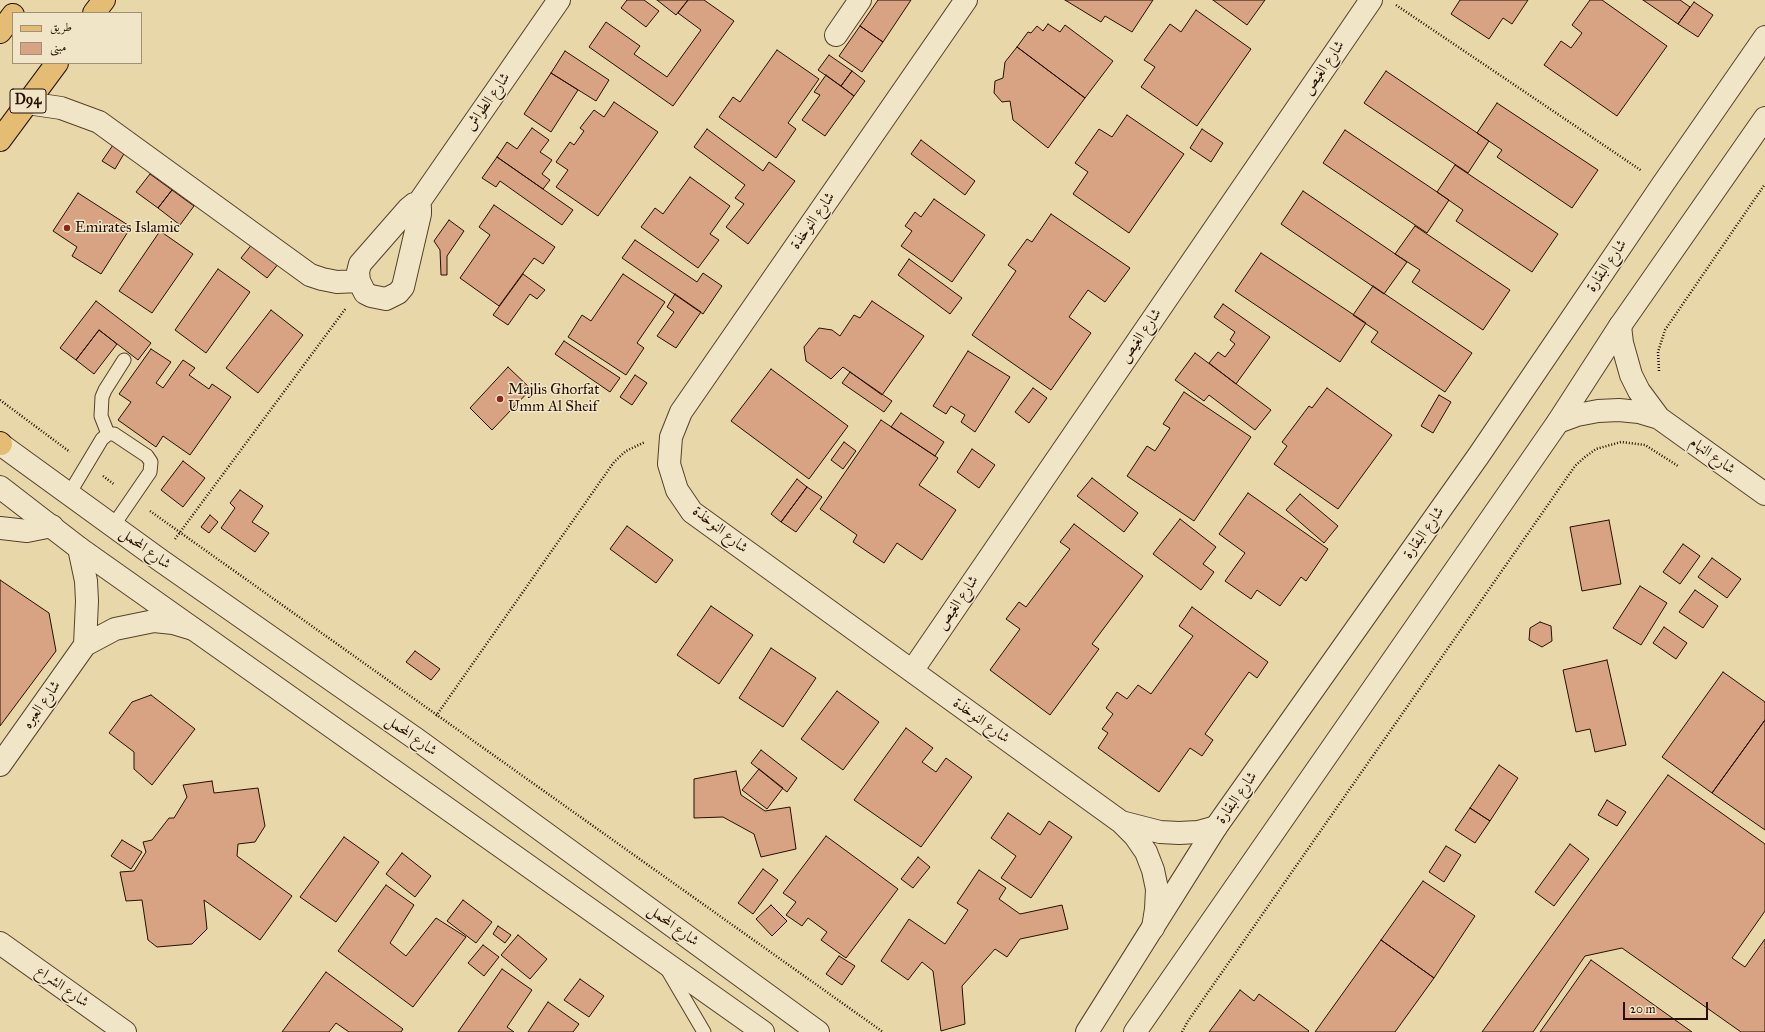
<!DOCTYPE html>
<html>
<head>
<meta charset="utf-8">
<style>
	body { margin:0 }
	#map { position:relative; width:1765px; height:1032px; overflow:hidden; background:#e8d8a9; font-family:"IM FELL Great Primer",Amiri,serif }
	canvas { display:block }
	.legend { position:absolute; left:12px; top:12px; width:130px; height:52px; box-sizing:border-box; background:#f0e6c7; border:1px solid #9f9077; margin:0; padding:5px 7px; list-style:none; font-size:12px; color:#260f00 }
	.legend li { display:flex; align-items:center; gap:8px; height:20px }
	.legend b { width:20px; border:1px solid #9f9077 }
	.scale { position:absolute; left:1623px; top:1002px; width:85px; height:18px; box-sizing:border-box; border:2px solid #260f00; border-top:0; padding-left:5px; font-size:12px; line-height:14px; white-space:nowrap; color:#260f00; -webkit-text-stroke:3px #f0e6c7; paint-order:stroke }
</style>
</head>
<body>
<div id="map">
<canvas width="1765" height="1032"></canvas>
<ul class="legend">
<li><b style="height:5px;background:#e4bc74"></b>طريق</li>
<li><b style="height:11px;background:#d7a383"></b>مبنى</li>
</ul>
<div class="scale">20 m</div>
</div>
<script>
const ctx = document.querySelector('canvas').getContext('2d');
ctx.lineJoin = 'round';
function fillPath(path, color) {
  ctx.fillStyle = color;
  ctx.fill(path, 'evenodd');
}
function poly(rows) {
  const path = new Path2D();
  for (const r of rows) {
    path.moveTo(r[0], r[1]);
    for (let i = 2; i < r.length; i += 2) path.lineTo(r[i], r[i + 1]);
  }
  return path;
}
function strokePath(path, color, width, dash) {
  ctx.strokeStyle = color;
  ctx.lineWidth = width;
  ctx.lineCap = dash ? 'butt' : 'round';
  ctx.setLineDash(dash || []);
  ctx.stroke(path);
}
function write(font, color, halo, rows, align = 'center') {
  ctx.font = font + ' "IM FELL Great Primer",Amiri,serif';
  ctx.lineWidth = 3;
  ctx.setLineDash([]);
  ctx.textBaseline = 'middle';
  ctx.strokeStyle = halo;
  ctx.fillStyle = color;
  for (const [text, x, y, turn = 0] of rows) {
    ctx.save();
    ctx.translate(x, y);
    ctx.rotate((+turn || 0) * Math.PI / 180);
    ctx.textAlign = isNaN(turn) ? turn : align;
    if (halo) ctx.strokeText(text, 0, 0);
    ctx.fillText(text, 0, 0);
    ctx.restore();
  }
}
const building = poly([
	[627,0,644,0,659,11,646,27,621,8,627,0],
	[657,0,688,0,676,15,657,0],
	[688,0,704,0,734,21,673,106,589,47,606,22,640,46,634,54,667,77,701,30,678,13,688,0],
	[878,0,911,0,883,42,860,26,878,0],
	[1065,0,1153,0,1132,32,1105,16,1101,22,1065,0],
	[1213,0,1265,0,1247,25,1213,0],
	[1460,0,1528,0,1512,24,1503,18,1489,39,1451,14,1460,0],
	[1590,0,1602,0,1667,46,1617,116,1544,65,1561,41,1571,48,1582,33,1572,25,1590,0],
	[1643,0,1680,0,1690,7,1678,24,1643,0],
	[1694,2,1713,15,1698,37,1678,24,1694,2],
	[1196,10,1251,49,1197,126,1141,87,1155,67,1144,60,1170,24,1181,32,1196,10],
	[1048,24,1060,32,1065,25,1113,61,1085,98,1017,47,1028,32,1031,33,1037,26,1043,31,1048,24],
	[860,26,883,42,862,72,839,56,860,26],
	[1017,47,1085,98,1048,148,1013,120,1010,101,1002,102,994,93,995,81,1003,78,1005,62,1017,47],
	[777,50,819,79,788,123,796,129,776,158,719,117,733,97,740,102,777,50],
	[565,51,609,80,596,101,551,73,565,51],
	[829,55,852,71,841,86,818,70,829,55],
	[852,71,865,81,854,96,841,86,852,71],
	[1386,71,1489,141,1468,173,1364,103,1386,71],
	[551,73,578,90,551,132,524,114,551,73],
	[826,75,854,96,825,136,802,120,820,95,814,92,826,75],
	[614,102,658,132,598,216,556,187,568,170,556,162,570,142,574,145,584,131,580,128,594,110,604,117,614,102],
	[1497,103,1598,170,1572,208,1497,157,1502,150,1477,133,1497,103],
	[1127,115,1184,154,1129,233,1073,194,1088,172,1075,163,1099,129,1112,137,1127,115],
	[532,128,549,140,540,152,552,160,542,174,550,180,543,189,497,157,507,142,517,149,532,128],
	[707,129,763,171,769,162,795,181,748,244,726,227,744,204,735,198,745,185,694,147,707,129],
	[1202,129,1223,143,1211,162,1190,148,1202,129],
	[1345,130,1449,200,1427,233,1323,163,1345,130],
	[921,140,975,181,965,195,911,154,921,140],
	[113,145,125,152,115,169,102,161,113,145],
	[497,157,573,210,562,225,500,181,496,187,482,178,497,157],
	[1455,165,1558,234,1532,272,1456,221,1463,210,1437,192,1455,165],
	[150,174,172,190,158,208,136,192,150,174],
	[690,177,730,206,710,234,719,240,698,268,641,227,655,208,663,214,690,177],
	[172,190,194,206,180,225,158,208,172,190],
	[1303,191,1407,262,1384,294,1281,224,1303,191],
	[78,193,131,227,101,274,72,256,77,247,53,231,78,193],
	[934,199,985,235,952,282,901,246,912,231,905,226,915,212,921,217,934,199],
	[494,205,555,247,543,264,534,258,499,306,460,278,490,235,479,227,494,205],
	[1051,214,1130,268,1105,302,1088,290,1069,317,1091,333,1051,390,972,335,1016,271,1008,265,1027,239,1032,242,1051,214],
	[449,220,464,231,447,256,447,275,441,275,440,250,434,241,449,220],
	[1415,226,1510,290,1483,330,1412,282,1420,270,1395,254,1415,226],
	[160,231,193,254,152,313,119,291,160,231],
	[635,240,697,282,703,273,722,286,703,314,622,258,635,240],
	[253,243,279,263,267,278,241,258,253,243],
	[1261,253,1366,323,1340,362,1235,291,1261,253],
	[909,259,962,298,950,314,898,275,909,259],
	[218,269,250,292,206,353,175,330,218,269],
	[523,274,545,290,537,299,530,294,508,325,493,315,523,274],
	[623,274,665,302,637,343,644,348,626,375,568,337,582,315,591,321,623,274],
	[1373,286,1472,353,1445,392,1371,342,1378,332,1353,315,1373,286],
	[675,294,701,312,676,348,657,336,674,312,667,307,675,294],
	[96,301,151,343,138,360,99,330,76,360,60,348,96,301],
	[872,301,924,336,882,395,843,367,831,379,806,361,804,347,819,328,832,330,840,336,854,315,860,318,872,301],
	[1223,304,1270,337,1236,384,1209,363,1218,352,1225,357,1235,344,1230,340,1235,332,1214,317,1223,304],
	[271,310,303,335,258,393,226,368,271,310],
	[99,330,117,344,94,374,76,360,99,330],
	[564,341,620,378,610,392,555,354,564,341],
	[151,349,171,362,156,383,163,388,183,360,195,368,189,375,209,389,212,384,231,397,190,455,163,436,156,447,118,420,131,402,119,394,151,349],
	[968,351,1010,377,975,432,961,422,965,415,951,406,946,414,933,406,968,351],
	[1195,353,1271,410,1255,430,1209,395,1204,401,1175,380,1195,353],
	[508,367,531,389,492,430,470,408,508,367],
	[771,369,848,426,809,479,731,421,771,369],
	[850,372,892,401,884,412,842,383,850,372],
	[635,375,647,383,632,405,620,397,635,375],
	[1033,388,1047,398,1029,423,1015,412,1033,388],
	[1327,388,1392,435,1338,509,1274,464,1287,446,1282,442,1309,406,1312,408,1327,388],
	[1184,392,1251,437,1194,521,1127,476,1147,446,1155,451,1170,428,1163,424,1184,392],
	[1439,395,1451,402,1433,433,1421,426,1439,395],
	[901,413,944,442,935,456,891,427,901,413],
	[881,420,938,458,919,485,956,510,922,560,897,543,884,563,853,542,857,535,820,509,881,420],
	[844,442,856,451,843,469,831,460,844,442],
	[972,449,995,465,979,488,957,472,972,449],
	[183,461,205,478,183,507,161,490,183,461],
	[1092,478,1138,513,1124,532,1077,496,1092,478],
	[797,479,807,487,781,522,771,514,797,479],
	[807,487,822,497,796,532,781,522,807,487],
	[240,490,263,506,252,522,269,533,255,552,221,528,235,508,230,503,240,490],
	[1248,493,1328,549,1306,581,1301,577,1280,606,1257,590,1251,599,1225,581,1245,553,1219,534,1248,493],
	[1300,494,1338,526,1324,543,1286,510,1300,494],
	[210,515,218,522,209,533,201,527,210,515],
	[1180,519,1216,547,1203,564,1214,572,1201,590,1153,554,1180,519],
	[1609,520,1621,584,1582,591,1570,527,1609,520],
	[1074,524,1143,576,1092,644,1099,649,1050,715,990,670,1020,629,1006,619,1019,602,1026,607,1070,549,1060,542,1074,524],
	[627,526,673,560,656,583,610,549,627,526],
	[1683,544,1700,556,1680,584,1663,572,1683,544],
	[1712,558,1741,579,1727,598,1698,577,1712,558],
	[0,580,49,613,56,651,0,726,0,580],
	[1640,586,1667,603,1641,645,1613,628,1640,586],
	[1695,590,1718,606,1703,628,1679,612,1695,590],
	[711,606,753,635,719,684,677,655,711,606],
	[1192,607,1268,662,1257,678,1249,672,1205,734,1213,740,1202,756,1190,748,1159,792,1098,748,1108,733,1102,729,1113,714,1106,708,1117,692,1127,699,1138,685,1151,694,1193,636,1179,626,1192,607],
	[1540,622,1551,626,1552,641,1542,647,1529,640,1530,628,1540,622],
	[1664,627,1687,643,1676,659,1653,643,1664,627],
	[771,648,816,678,783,727,739,698,771,648],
	[415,651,440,669,431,680,406,662,415,651],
	[1607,660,1626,745,1595,752,1590,729,1576,732,1563,670,1607,660],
	[1723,672,1765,702,1765,720,1712,793,1662,757,1723,672],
	[837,691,879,722,843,770,801,739,837,691],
	[151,695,195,729,152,785,134,769,134,752,109,733,132,702,151,695],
	[1765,720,1765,830,1712,793,1765,720],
	[906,728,933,748,922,762,936,772,946,758,972,777,921,847,854,800,906,728],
	[761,750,797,778,787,792,751,763,761,750],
	[1499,765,1518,778,1490,821,1470,808,1499,765],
	[759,769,783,788,767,809,742,790,759,769],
	[736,771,741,795,765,811,790,807,796,849,761,857,754,834,723,817,694,818,694,779,736,771],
	[1668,775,1765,844,1765,911,1732,958,1745,967,1765,939,1765,1032,1741,1032,1622,948,1585,956,1533,1032,1482,1032,1668,775],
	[212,781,214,793,258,788,265,826,255,842,238,844,237,856,292,896,260,940,204,900,207,929,192,944,157,947,148,940,142,900,126,901,120,872,134,871,146,852,143,842,152,840,169,818,174,818,187,797,183,785,212,781],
	[1607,800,1626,812,1617,826,1598,815,1607,800],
	[1470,808,1490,821,1475,843,1455,830,1470,808],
	[1008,813,1040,835,1049,821,1072,837,1031,898,1001,878,1016,856,991,838,1008,813],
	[826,836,898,889,846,958,821,940,827,932,808,918,802,926,786,915,796,902,783,893,826,836],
	[344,837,379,862,336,922,300,897,344,837],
	[122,840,142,852,131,869,111,856,122,840],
	[1570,844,1589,859,1554,906,1535,892,1570,844],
	[1446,846,1461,855,1444,882,1429,872,1446,846],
	[402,853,431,876,415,897,386,874,402,853],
	[918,857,930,867,913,888,901,879,918,857],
	[763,869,778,880,753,914,738,903,763,869],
	[979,870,1006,888,999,899,1020,914,1062,905,1068,929,1020,939,1007,957,995,949,962,986,965,1024,941,1031,933,971,922,962,908,980,881,961,909,919,945,944,968,910,957,903,979,870],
	[1423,881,1475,916,1434,978,1381,940,1423,881],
	[386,885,414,905,390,943,406,956,436,918,466,937,413,1007,338,951,386,885],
	[463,900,492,922,476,943,447,921,463,900],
	[771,905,787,921,772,936,756,919,771,905],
	[498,926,511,935,505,943,493,934,498,926],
	[518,935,547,959,530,979,501,955,518,935],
	[1381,940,1434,978,1395,1032,1315,1032,1381,940],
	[483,945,499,957,484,976,468,963,483,945],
	[839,956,855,966,842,985,826,974,839,956],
	[1591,960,1692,1032,1540,1032,1591,960],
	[502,969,532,990,507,1027,514,1032,458,1032,502,969],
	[326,972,403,1029,401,1032,349,1032,336,1023,329,1032,282,1032,326,972],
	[580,979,604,996,589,1017,564,1000,580,979],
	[1240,990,1254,1001,1259,994,1309,1031,1308,1032,1209,1032,1240,990],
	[548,1002,579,1024,573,1032,528,1032,548,1002]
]);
const path = poly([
	[1396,5,1642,171],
	[1659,371,1658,352,1665,330,1765,184],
	[0,400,70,452],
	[103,476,115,485],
	[150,511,883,1032],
	[175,539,346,308],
	[436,716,614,462,626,451,645,442],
	[1182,1032,1188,1021,1575,466,1585,457,1596,449,1621,442,1645,445,1678,466]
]);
const service = poly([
	[108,434,101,416,102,397,105,390,124,360],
	[69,494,102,439,108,434,114,434,147,456,151,462,150,472,113,526],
	[667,969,704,1032]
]);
const minor = poly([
	[966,0,681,412,671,437,669,464,677,490,692,512,1121,822,1135,836,1146,852,1153,870,1157,889,1156,909,1153,928],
	[836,35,860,0],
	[27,103,61,108,99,122,310,275,322,279,337,282,359,281],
	[414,204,420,208,420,214,403,287,398,293,386,299,371,296,365,293,359,281,358,272,360,264,409,208,414,204],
	[417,205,559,0],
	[1620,326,1622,343,1631,375,1639,391,1659,418,1765,494],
	[1558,422,1577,415,1598,411,1619,410,1639,412,1659,418],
	[0,528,27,531,52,526],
	[79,548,86,581,87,601,85,645],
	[912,671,1371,0],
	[0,765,85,645,115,629,154,621,173,623,193,629],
	[1121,822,1160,832,1179,833,1198,832,1216,827],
	[0,943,125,1032]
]);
const tertiary = poly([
	[0,444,160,560,419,741,818,1032],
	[0,487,79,548,763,1032],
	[1087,1032,1216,827,1479,455,1663,184,1765,37],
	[1135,1032,1558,422,1620,326,1765,118]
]);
const primary = poly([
	[94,13,104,0],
	[0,32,13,15],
	[0,140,57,63],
	[0,443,1,444]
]);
const markers = [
	[67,228,4,"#8f2418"],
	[500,399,4,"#8f2418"]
];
const shields = [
	[28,101,36]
];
const shieldNames = [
	["D94",28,101]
];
const streetNames = [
	["شارع الغيص",1324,68,-56],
	["شارع الطواش",488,102,-55],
	["شارع النوخذة",813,221,-55],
	["شارع البقارة",1607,266,-56],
	["شارع الغيص",1141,336,-56],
	["شارع النهام",1712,456,36],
	["شارع النوخذة",720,530,38],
	["شارع البقارة",1424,533,-55],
	["شارع المحمل",145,549,36],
	["شارع الغيص",958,603,-56],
	["شارع العبره",42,705,-55],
	["شارع النوخذة",981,721,36],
	["شارع المحمل",411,736,35],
	["شارع البقارة",1237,798,-55],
	["شارع المحمل",673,926,36],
	["شارع الشراع",62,987,35]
];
const poiNames = [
	["Emirates Islamic",75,228],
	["Majlis Ghorfat",508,390],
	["Umm Al Sheif",508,407]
];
fillPath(building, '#d7a383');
strokePath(building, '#260f00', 1);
strokePath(service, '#56412a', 15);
strokePath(minor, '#56412a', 24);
strokePath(tertiary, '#56412a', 24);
strokePath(primary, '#260f00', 24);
strokePath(path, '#260f00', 2.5, [1, 2]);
strokePath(service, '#f0e6c7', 13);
strokePath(minor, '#f0e6c7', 22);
strokePath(tertiary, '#f0e6c7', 22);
strokePath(primary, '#e4bc74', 22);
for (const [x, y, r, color] of markers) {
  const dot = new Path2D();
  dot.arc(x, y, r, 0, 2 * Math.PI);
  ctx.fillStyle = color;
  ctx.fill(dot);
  strokePath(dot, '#f0e6c7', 1.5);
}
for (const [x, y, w] of shields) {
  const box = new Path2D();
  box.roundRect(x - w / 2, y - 12, w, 24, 3);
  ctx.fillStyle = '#f0e6c7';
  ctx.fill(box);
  strokePath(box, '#260f00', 1);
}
write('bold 14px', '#260f00', null, shieldNames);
write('15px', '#260f00', '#f0e6c7', streetNames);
write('15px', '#260f00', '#f0e6c7', poiNames, 'left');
</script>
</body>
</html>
